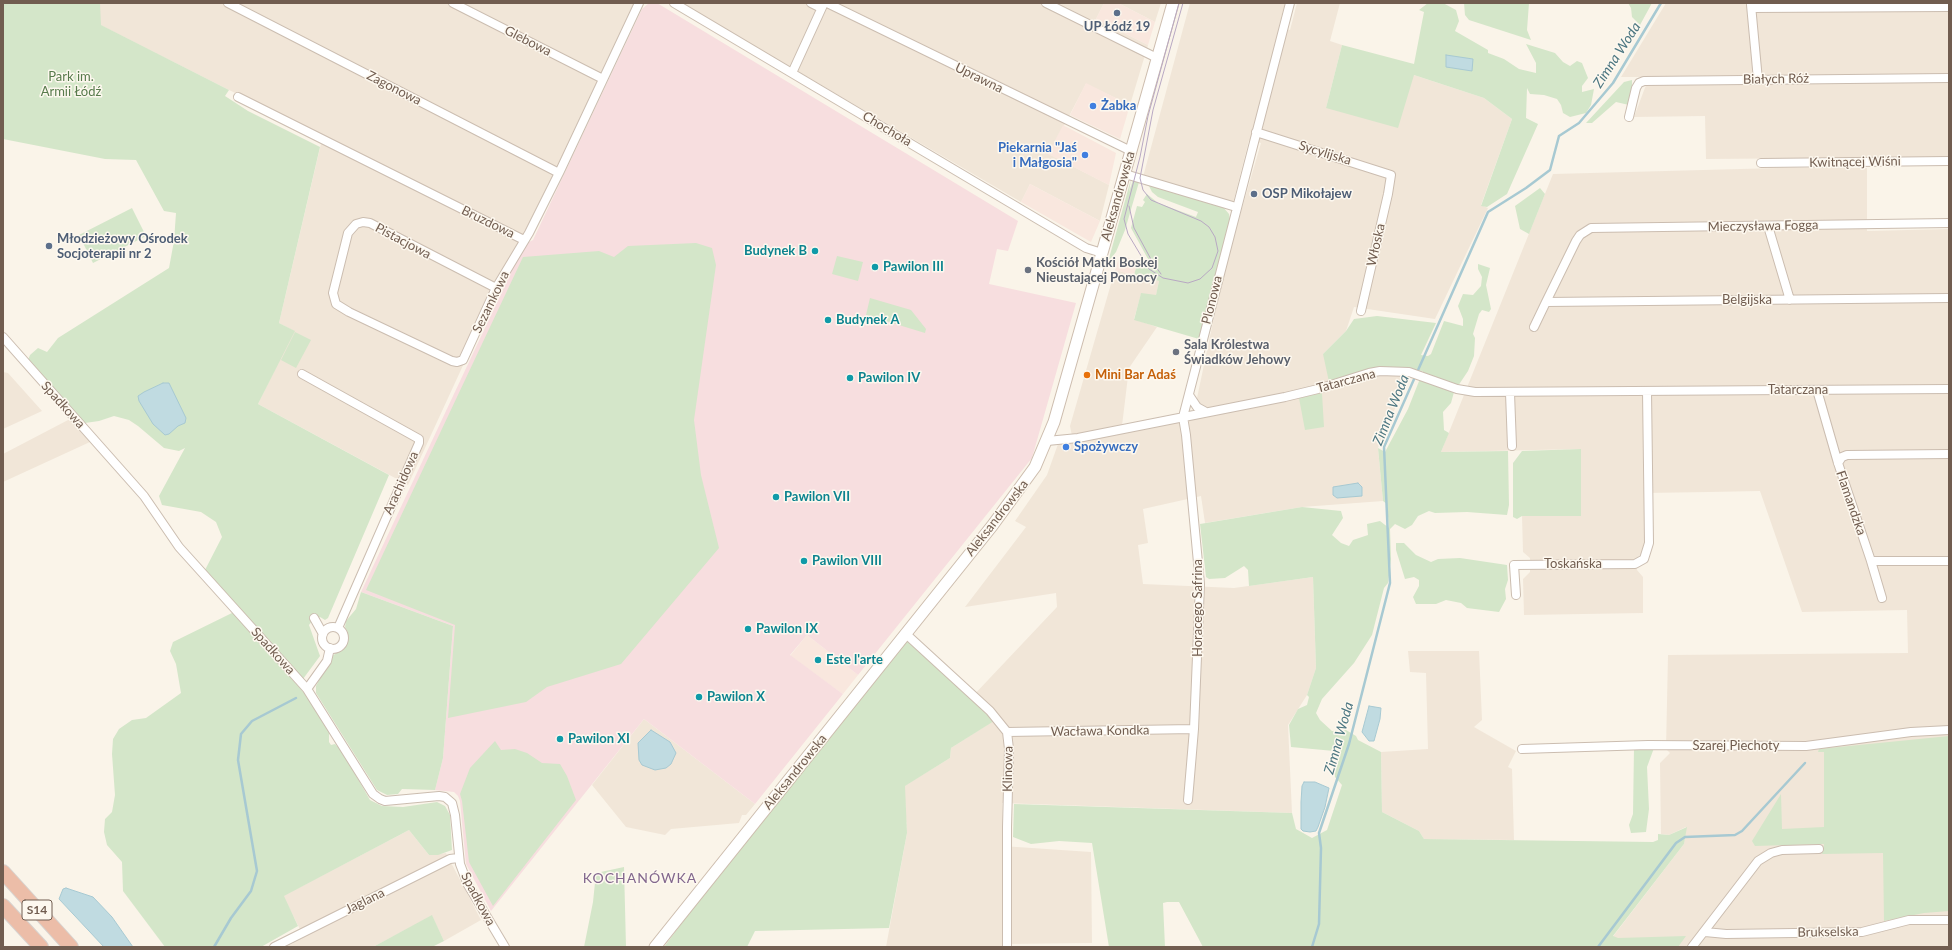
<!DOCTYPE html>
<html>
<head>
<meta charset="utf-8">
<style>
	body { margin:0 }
	#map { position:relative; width:1952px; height:950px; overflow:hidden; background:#faf4e9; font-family:Lato,sans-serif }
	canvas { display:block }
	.frame { position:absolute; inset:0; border:4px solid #715d50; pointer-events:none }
</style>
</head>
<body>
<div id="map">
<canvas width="1952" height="950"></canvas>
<div class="frame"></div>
</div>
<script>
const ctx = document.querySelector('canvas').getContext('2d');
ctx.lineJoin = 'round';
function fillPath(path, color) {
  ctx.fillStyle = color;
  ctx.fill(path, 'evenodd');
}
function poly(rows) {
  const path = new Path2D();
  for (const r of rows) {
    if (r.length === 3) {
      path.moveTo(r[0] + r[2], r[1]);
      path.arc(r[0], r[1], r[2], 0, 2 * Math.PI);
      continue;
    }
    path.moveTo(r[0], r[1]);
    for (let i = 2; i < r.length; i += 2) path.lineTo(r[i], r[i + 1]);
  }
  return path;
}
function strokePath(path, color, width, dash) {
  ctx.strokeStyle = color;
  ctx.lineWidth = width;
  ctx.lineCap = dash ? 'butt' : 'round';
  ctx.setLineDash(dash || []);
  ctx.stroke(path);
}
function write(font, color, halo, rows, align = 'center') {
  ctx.font = font + ' Lato,sans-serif';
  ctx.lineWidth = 3;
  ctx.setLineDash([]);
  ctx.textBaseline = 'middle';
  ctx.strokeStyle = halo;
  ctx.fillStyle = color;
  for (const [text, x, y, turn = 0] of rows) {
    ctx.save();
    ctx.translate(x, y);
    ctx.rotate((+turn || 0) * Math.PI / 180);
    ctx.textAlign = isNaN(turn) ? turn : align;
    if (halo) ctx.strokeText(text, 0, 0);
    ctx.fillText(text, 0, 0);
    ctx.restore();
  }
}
const residential = poly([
	[100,3,634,3,552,177,523,235,408,485,258,404,294,331,279,323,323,135,229,90,100,25],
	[681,3,1104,3,1096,19,1148,45,1130,105,1086,84,1049,154,1109,185,1100,221,1030,184,1021,202],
	[1118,3,1161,3,1155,22],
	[1190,3,1285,3,1279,27,1290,30,1297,3,1340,3,1330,41,1342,45,1326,108,1414,75,1484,98,1512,119,1481,205,1488,208,1435,319,1354,307,1346,331,1323,354,1362,378,1387,375,1409,376,1378,448,1383,501,1302,507,1205,523,1201,496,1143,509,1148,543,1138,545,1143,584,1234,588,1313,577,1316,668,1307,695,1288,725,1292,813,1002,803,1002,846,1091,852,1092,943,1004,944,1004,947,886,947,907,833,904,786,950,758,951,748,993,721,971,698,1057,607,1056,593,965,607,1026,527,1015,521,1047,475,1058,444,1073,441,1070,426,1115,270,1159,281,1156,296,1141,294,1134,319,1157,327,1129,368,1121,434,1200,418,1197,398,1224,270,1261,143,1249,140,1233,203,1143,177],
	[1666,3,1949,3,1949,157,1706,159,1705,116,1634,117,1649,77,1621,77],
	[1778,168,1867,168,1867,231,1949,229,1949,947,1605,947,1684,844,1686,827,1669,835,1661,834,1660,763,1670,753,1666,749,1668,655,1908,653,1907,610,1802,612,1760,491,1709,492,1645,493,1645,550,1634,561,1637,570,1643,577,1643,613,1524,615,1523,579,1530,572,1530,558,1523,552,1522,516,1581,516,1581,449,1441,452,1553,174],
	[3,372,8,373,42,411,3,429],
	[70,419,90,442,3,482,3,454],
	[1408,651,1479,651,1482,720,1474,727,1516,751,1508,767,1512,769,1514,840,1424,839,1419,831,1382,812,1381,752,1428,749,1426,673,1410,672],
	[644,719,755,804,746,815,742,815,739,823,671,829,665,835,626,827,592,785],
	[409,830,429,855,446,853,481,920,444,941,432,916,373,947,286,947,304,937,283,896]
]);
const commercial = poly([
	[1104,3,1118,3,1155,22,1148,45,1096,19],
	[1086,83,1130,105,1120,139,1070,115],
	[1063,125,1116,153,1109,185,1048,154],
	[1030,184,1100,221,1091,242,1021,202],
	[1120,255,1138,261,1134,275,1115,270],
	[807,635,858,675,843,694,790,656]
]);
const medical = poly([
	[649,3,657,3,1018,221,1008,251,997,249,989,284,1076,303,1032,458,858,675,807,635,790,655,843,694,755,804,644,719,491,911,466,864,460,801,458,796,454,792,435,790,443,758,453,626,361,592,522,249,525,244,533,240,642,9]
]);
const green = poly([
	[3,3,100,3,101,25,229,90,225,96,248,111,320,147,279,323,295,331,258,404,389,475,328,618,325,620,320,617,312,621,309,625,320,656,303,679,205,570,222,537,216,522,201,512,162,505,159,496,185,448,179,451,164,448,138,426,129,420,114,416,99,421,85,423,28,360,30,355,38,348,47,352,58,338,169,268,174,241,176,213,164,211,136,160,105,159,3,139],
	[1428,3,1443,3,1456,10,1459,21,1455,31,1488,50,1488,53,1504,59,1519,69,1536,73,1536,63,1526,44,1555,53,1563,62,1570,66,1577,61,1582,63,1588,78,1582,86,1582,92,1594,89,1591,105,1586,113,1570,117,1563,113,1561,105,1557,99,1544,95,1530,94,1527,88,1526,118,1538,124,1507,194,1487,207,1481,206,1512,119,1484,98,1414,75,1398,128,1326,108,1342,45,1414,64,1424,12,1419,10],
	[1464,3,1529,3,1527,30,1531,40,1469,20,1465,15],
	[1628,3,1652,3,1640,25,1632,17,1631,8],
	[1632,80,1632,93,1629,105,1616,102,1592,123,1586,123,1624,82],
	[1131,179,1129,192,1133,180,1139,182,1125,230,1116,252,1108,262],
	[1148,184,1223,207,1229,214,1230,220,1199,339,1134,320,1141,293,1156,295,1159,281,1134,275,1138,261,1142,267,1148,259,1131,228,1137,206,1142,207,1145,202,1143,200,1147,194,1158,203,1196,217,1198,212,1158,197,1152,192],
	[1540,188,1545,194,1529,234,1520,229,1515,206],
	[132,208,146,236,93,263,79,235],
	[696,243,712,248,716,265,694,420,701,475,719,548,621,664,547,687,526,702,448,718,455,625,366,590,523,257,599,251,614,257,628,246],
	[837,256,863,262,858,281,832,274],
	[1478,264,1490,268,1486,285,1491,309,1489,312,1482,310,1479,314,1473,334,1475,338,1474,356,1468,371,1454,392,1451,403,1443,412,1444,430,1449,433,1441,452,1508,451,1509,505,1507,515,1467,512,1435,513,1429,511,1418,516,1412,525,1405,529,1395,524,1390,529,1391,559,1388,583,1384,588,1372,635,1354,663,1322,699,1316,713,1320,720,1332,731,1346,730,1356,736,1358,740,1381,752,1382,812,1419,831,1424,839,1653,842,1658,840,1658,834,1669,835,1687,827,1684,844,1613,936,1618,938,1686,936,1678,947,1203,947,1179,902,1167,902,1163,903,1165,947,1109,947,1092,843,1059,841,1031,844,1013,837,1014,804,1292,813,1296,829,1312,838,1327,830,1342,785,1335,777,1333,760,1334,751,1291,747,1289,725,1298,709,1307,705,1309,697,1307,695,1316,668,1313,577,1249,586,1248,570,1244,566,1225,578,1209,579,1206,577,1200,524,1302,507,1341,511,1343,518,1332,535,1341,543,1349,546,1353,540,1368,535,1367,524,1380,521,1389,528,1387,504,1383,501,1378,448,1385,452,1408,409,1423,371,1387,368,1329,382,1323,354,1346,331,1354,319,1377,316,1436,323,1421,355,1428,356,1431,354,1444,321,1463,326,1463,319,1458,306,1463,294,1473,295,1481,286,1482,277,1478,269],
	[870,298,911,310,926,329,925,333,866,315],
	[295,332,311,340,296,368,281,360],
	[1322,393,1324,427,1305,430,1299,398],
	[1581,449,1581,516,1522,516,1517,519,1513,517,1513,463,1522,451],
	[1396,543,1404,543,1416,555,1431,562,1438,559,1460,558,1507,565,1508,580,1505,589,1506,599,1499,612,1467,608,1461,603,1446,600,1436,604,1416,604,1413,597,1419,586,1419,580,1414,577,1405,579,1396,550],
	[361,592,453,626,443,758,435,790,402,789,398,794,387,795,377,790,316,693,316,686,332,656,344,648,347,644,348,633,345,627,346,621,356,609],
	[234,612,306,695,329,732,329,742,331,745,335,744,342,751,370,800,382,806,403,807,437,802,445,806,450,815,452,850,438,855,429,855,409,830,284,896,298,926,261,947,165,947,123,891,122,862,107,845,104,832,105,819,112,812,115,795,112,754,113,739,119,729,132,720,146,718,181,693,176,664,170,651,173,642],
	[907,639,994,721,951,748,950,758,905,786,907,833,889,928,755,931,747,947,664,947,707,889],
	[1949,736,1949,911,1924,913,1884,921,1883,853,1822,854,1824,844,1755,846,1752,841,1781,794,1782,829,1824,827,1824,752,1818,752,1819,749],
	[495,741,501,750,515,749,527,753,542,763,560,764,567,776,576,800,493,906,469,862,462,801,460,794,470,768],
	[1634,748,1654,748,1647,767,1649,809,1646,832,1631,833,1629,825,1633,814],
	[624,867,626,947,584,947,593,902,596,873],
	[432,915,444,941,432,947,373,947]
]);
const water = poly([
	[1446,55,1473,59,1472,71,1446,67,1446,55],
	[163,383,169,383,186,418,185,423,178,426,169,434,165,435,153,424,139,401,138,396,144,392,163,383],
	[1358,483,1362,487,1362,496,1337,498,1333,495,1333,487,1358,483],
	[1369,706,1381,708,1380,719,1374,741,1369,741,1362,732,1369,706],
	[651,730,670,742,676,753,671,764,666,768,655,770,642,765,639,760,638,743,651,730],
	[1304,782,1315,782,1329,788,1325,807,1318,827,1316,831,1310,832,1303,831,1301,829,1301,802,1302,786,1304,782],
	[66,888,93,897,112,917,133,947,104,947,59,899,63,889,66,888]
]);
const stream = poly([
	[214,947,231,918,251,891,257,871,238,760,241,734,252,721,296,698],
	[1312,947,1319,924,1321,848,1319,833,1349,744,1390,583,1384,447,1488,212,1526,188,1550,170,1559,136,1579,123,1613,83,1661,3],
	[1598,947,1676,843,1685,837,1735,835,1742,831,1805,763]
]);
const minor = poly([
	[228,3,559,173],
	[453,3,603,79],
	[674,3,1086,248,1102,253],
	[811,3,821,8],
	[827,3,1131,151],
	[1046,3,1157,58],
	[1751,5,1758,80],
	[1752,8,1949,7],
	[792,73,824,3],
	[238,97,524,240],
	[1629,117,1636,88,1639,83,1644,81,1949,78],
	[1256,132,1391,175,1388,194,1361,311],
	[1761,163,1949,161],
	[1125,174,1236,207],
	[1949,223,1591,228,1580,235,1576,241,1546,302,1949,298],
	[1768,226,1790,300],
	[496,288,370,223,363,222,356,224,348,233,333,293,336,304,349,312,452,361,457,362,463,360,496,288,529,233,559,173,639,3],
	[1534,327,1546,302],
	[3,337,144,496,179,547,307,689,373,794,380,799,385,801,439,796,445,797,452,803,455,815,460,864,468,885,505,947],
	[302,374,419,439,419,443,338,628],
	[1817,390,1838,463,1871,561,1882,598],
	[1510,393,1512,446],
	[1189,395,1197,407,1206,412],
	[1047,441,1078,438,1285,397,1318,389,1369,373,1380,371,1409,372,1457,389,1475,392,1949,389],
	[1838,463,1842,457,1847,455,1949,454],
	[1871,561,1949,561],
	[1516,595,1514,565,1635,564,1644,559,1649,543,1647,391],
	[314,618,323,634],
	[333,638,11],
	[906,634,990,711,1007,732,1009,749,1007,827,1007,947],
	[307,689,327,661,330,648],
	[1007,732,1194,729],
	[1522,749,1648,745,1806,746,1911,732,1949,730],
	[1188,800,1194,729,1200,584,1186,435,1183,417,1290,3],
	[1705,932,1726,934,1862,932,1909,920,1949,920],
	[274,947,450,859,458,858],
	[1692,947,1758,861,1771,853,1782,850,1819,849]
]);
const secondary = poly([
	[655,947,992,526,1035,467,1054,422,1173,3]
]);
const motorway = poly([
	[3,872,71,947],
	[3,906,41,947]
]);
const tram = poly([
	[1179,3,1148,116,1140,157,1124,219,1128,234,1149,269,1163,278,1188,283,1200,279,1212,268,1218,251,1215,237,1209,227,1201,221,1151,200,1143,190,1140,178,1153,110,1183,3],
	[1129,206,1134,228,1153,263,1161,274]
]);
const markers = [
	[1117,13,4,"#5c6f8a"],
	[1093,106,4,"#3f7fe0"],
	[1085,155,4,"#3f7fe0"],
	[1254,194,4,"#5c6f8a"],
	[49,246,4,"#5c6f8a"],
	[815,251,4,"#0f9aa8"],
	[875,267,4,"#0f9aa8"],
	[1028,270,4,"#6b7280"],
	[828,320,4,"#0f9aa8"],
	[1176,352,4,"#6b7280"],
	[1087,375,4,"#e8710a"],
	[850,378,4,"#0f9aa8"],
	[1066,447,4,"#3f7fe0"],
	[776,497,4,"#0f9aa8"],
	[804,561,4,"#0f9aa8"],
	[748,629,4,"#0f9aa8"],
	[818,660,4,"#0f9aa8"],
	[699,697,4,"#0f9aa8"],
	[560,739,4,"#0f9aa8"]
];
const shields = [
	[37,910,30]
];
const shieldNames = [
	["S14",37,910]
];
const serviceNames = [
	["UP Łódź 19",1117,27,"center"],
	["OSP Mikołajew",1262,194],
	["Młodzieżowy Ośrodek",57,239],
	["Socjoterapii nr 2",57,254]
];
const streetNames = [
	["Glebowa",528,41,27],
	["Uprawna",979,78,26],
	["Białych Róż",1776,79,-1],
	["Zagonowa",394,88,27],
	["Chochoła",887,129,31],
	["Sycylijska",1325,153,17],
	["Kwitnącej Wiśni",1855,162,-1],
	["Aleksandrowska",1118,196,-74],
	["Bruzdowa",488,222,26],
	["Mieczysława Fogga",1763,226,-1],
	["Pistacjowa",403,241,28],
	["Włoska",1376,245,-77],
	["Plonowa",1212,300,-76],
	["Belgijska",1747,300],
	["Sezamkowa",491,302,-64],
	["Tatarczana",1346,381,-15],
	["Tatarczana",1798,390],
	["Spadkowa",63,405,48],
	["Arachidowa",401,483,-66],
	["Flamandzka",1851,503,71],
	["Aleksandrowska",997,518,-52],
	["Toskańska",1573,564],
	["Horacego Safrina",1198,608,-90],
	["Spadkowa",273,651,48],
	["Wacława Kondka",1100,731,-1],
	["Szarej Piechoty",1736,746],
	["Klinowa",1008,769,-89],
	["Aleksandrowska",795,772,-51],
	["Spadkowa",478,899,62],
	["Jaglana",365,901,-26],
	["Brukselska",1828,932,-1]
];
const parkNames = [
	["Park im.",71,77],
	["Armii Łódź",71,92]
];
const shopNames = [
	["Żabka",1101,106],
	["Piekarnia \"Jaś",1077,148,"right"],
	["i Małgosia\"",1077,163,"right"],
	["Spożywczy",1074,447]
];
const cultureNames = [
	["Budynek B",807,251,"right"],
	["Pawilon III",883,267],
	["Budynek A",836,320],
	["Pawilon IV",858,378],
	["Pawilon VII",784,497],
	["Pawilon VIII",812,561],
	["Pawilon IX",756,629],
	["Este l'arte",826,660],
	["Pawilon X",707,697],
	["Pawilon XI",568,739]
];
const worshipNames = [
	["Kościół Matki Boskej",1036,263],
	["Nieustającej Pomocy",1036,278],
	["Sala Królestwa",1184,345],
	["Świadków Jehowy",1184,360]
];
const foodNames = [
	["Mini Bar Adaś",1095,375]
];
const waterNames = [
	["Zimna Woda",1617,55,-57],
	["Zimna Woda",1391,410,-68],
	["Zimna Woda",1339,738,-74]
];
const neighbourhoodNames = [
	["KOCHANÓWKA",640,878]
];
fillPath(residential, '#f1e6d8');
fillPath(commercial, '#f9e7de');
fillPath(medical, '#f7dedf');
fillPath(green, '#d4e6c9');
fillPath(water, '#c0dbe1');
strokePath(water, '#a7c9d2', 1);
strokePath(stream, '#a7c9d2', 2.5);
strokePath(minor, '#cbbdb0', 10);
strokePath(secondary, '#cdbdae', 13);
strokePath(motorway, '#d7d2ce', 16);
strokePath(minor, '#fff', 8);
strokePath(secondary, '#fff', 11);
strokePath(motorway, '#ecbda8', 14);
strokePath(tram, '#b8a8c3', 1);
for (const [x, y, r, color] of markers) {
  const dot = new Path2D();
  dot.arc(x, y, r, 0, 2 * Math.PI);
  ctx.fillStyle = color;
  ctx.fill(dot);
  strokePath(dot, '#fdf8ef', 1.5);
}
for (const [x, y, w] of shields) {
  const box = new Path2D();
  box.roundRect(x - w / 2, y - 10, w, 20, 3);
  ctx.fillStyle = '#fdf8ef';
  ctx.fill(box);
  strokePath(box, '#715d50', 1);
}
write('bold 12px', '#715d50', null, shieldNames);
write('bold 13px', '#4e5e75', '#fdf8ef', serviceNames, 'left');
write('13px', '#715d50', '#fdf8ef', streetNames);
write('13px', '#587b4c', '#fdf8ef', parkNames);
write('bold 13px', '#366cbe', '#fdf8ef', shopNames, 'left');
write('bold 13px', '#0d838f', '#fdf8ef', cultureNames, 'left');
write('bold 13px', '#5b616d', '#fdf8ef', worshipNames, 'left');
write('bold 13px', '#c56008', '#fdf8ef', foodNames, 'left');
write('italic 14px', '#4c7681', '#fdf8ef', waterNames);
ctx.letterSpacing = '1px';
write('14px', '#82678d', '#fdf8ef', neighbourhoodNames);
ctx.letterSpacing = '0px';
</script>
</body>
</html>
